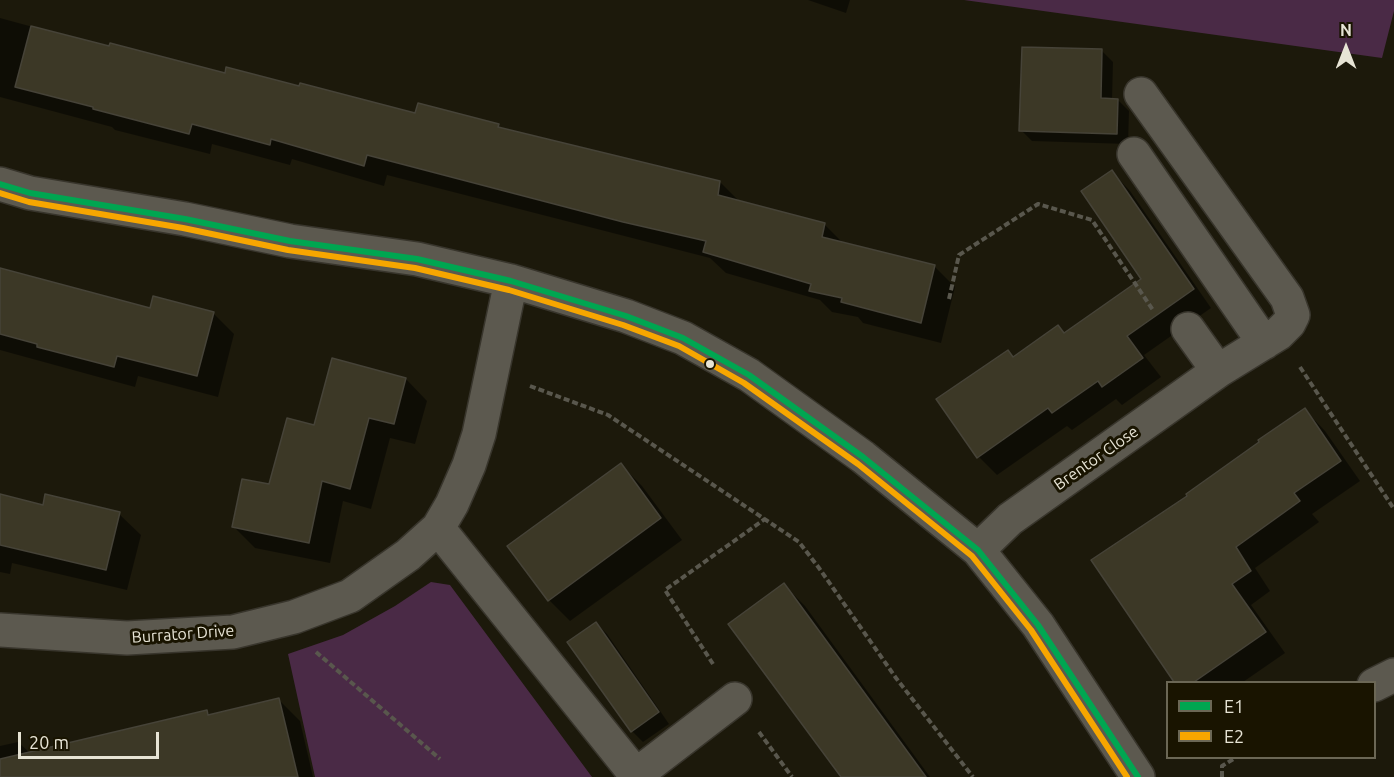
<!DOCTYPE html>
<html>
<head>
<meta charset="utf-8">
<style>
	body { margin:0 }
	#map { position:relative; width:1394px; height:777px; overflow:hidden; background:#1c190b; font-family:Ubuntu,sans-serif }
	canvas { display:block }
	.legend { position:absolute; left:1166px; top:681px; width:210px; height:78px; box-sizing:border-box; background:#191400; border:2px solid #6b6755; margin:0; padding:8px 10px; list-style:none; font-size:18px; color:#e7e4d5 }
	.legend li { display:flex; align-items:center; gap:12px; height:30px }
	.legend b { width:30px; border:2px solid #6b6755 }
	.north { position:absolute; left:1316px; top:18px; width:60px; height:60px; -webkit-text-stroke:4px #191400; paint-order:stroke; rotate:0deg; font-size:16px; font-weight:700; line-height:24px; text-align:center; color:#e7e4d5 }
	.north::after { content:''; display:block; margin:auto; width:21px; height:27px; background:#e7e4d5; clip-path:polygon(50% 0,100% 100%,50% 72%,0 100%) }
	.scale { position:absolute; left:18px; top:732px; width:141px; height:27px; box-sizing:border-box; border:3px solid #e7e4d5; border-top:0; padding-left:8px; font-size:18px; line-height:21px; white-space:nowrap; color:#e7e4d5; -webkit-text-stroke:4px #191400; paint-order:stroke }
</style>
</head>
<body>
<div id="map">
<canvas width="1394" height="777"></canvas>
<ul class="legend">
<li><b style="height:8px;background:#00a651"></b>E1</li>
<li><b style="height:8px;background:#f7a600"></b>E2</li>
</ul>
<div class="north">N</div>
<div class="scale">20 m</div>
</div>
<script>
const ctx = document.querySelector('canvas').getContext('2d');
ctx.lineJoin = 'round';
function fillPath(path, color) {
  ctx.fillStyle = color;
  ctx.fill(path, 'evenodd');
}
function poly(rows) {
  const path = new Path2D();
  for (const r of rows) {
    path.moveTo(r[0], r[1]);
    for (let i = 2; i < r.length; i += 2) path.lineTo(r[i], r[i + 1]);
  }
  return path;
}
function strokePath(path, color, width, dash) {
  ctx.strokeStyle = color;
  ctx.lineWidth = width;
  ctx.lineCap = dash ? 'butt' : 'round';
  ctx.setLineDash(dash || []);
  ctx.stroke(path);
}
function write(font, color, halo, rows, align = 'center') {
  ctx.font = font + ' Ubuntu,sans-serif';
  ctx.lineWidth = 6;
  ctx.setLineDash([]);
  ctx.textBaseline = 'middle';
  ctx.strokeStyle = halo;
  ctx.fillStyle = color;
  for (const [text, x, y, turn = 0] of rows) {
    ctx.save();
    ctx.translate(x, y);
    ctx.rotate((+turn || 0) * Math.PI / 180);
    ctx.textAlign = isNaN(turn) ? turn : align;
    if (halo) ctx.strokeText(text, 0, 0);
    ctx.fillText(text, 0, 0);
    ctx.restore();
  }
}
const green = poly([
	[964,0,1394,0,1394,11,1382,58],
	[431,582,450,585,592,777,315,777,288,654,343,635,395,606]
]);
const shadow = poly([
	[808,0,850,0,846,13],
	[0,18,110,48,226,75,416,115,498,126,503,130,720,182,740,202,825,225,844,244,934,266,955,287,941,343,863,323,858,317,832,312,820,300,726,273,710,258,387,175,384,186,292,159,290,165,212,144,210,154,115,130,112,127,0,97],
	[1102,51,1113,62,1112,100,1118,100,1129,111,1128,144,1032,141,1021,130],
	[1112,172,1130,191,1211,308,1144,355,1161,377,1122,405,1116,399,1072,430,1067,426,997,475,979,457,1014,358,1058,327,1065,334,1143,279],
	[0,269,151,310,213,313,234,334,218,397,138,376,135,387,0,350],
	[406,379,427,401,415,444,390,438,371,509,343,501,330,563,255,548,234,527,270,486,315,427],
	[1305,410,1325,431,1360,481,1312,514,1319,522,1255,568,1270,591,1251,605,1285,653,1243,682,1177,682,1093,560,1189,496],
	[621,465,642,486,682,540,570,621,549,600,509,546],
	[0,496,44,506,119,514,141,535,127,590,12,563,10,574,0,572],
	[784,585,805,606,930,777,842,777],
	[596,623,607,634,669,724,643,742,632,731],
	[279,700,300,721,313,777,0,777,0,746,18,742,30,753,206,711,211,716]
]);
const building = poly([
	[31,26,109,46,110,43,225,73,226,67,299,86,300,83,415,113,418,103,499,124,498,127,720,181,718,195,825,223,822,237,935,265,921,323,841,302,842,298,809,291,811,284,703,252,706,241,623,222,367,155,364,166,271,139,270,145,192,124,189,134,93,109,93,107,15,87,31,26],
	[1022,47,1102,49,1101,98,1118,99,1117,134,1019,131,1022,47],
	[1112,170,1194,289,1127,336,1143,358,1102,387,1098,381,1052,413,1048,408,977,458,936,399,1008,350,1013,357,1058,325,1064,333,1141,279,1081,191,1112,170],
	[0,268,150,308,153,296,214,312,197,376,117,356,114,367,37,347,37,344,0,334,0,268],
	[332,358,406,378,394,424,369,418,350,489,322,481,309,543,232,527,242,479,269,484,287,418,314,425,332,358],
	[1305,408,1341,461,1294,493,1300,501,1236,547,1251,571,1232,584,1266,632,1194,682,1174,682,1091,560,1187,496,1186,494,1259,442,1258,440,1305,408],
	[621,463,661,518,548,601,507,546,621,463],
	[0,494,43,505,45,494,120,512,106,570,0,545,0,494],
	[784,583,926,777,841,777,728,624,784,583],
	[596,622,659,712,631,732,567,642,596,622],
	[279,698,298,777,0,777,0,759,207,710,208,715,279,698]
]);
const path = poly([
	[949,299,959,255,1038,204,1092,220,1153,310],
	[1300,367,1394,509],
	[530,386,608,415,799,542,819,568,896,678,973,777],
	[316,652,440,759],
	[713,664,665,590,765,519],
	[759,732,792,777],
	[1222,777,1222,766,1235,758]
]);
const minor = poly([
	[1134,154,1264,343],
	[0,184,30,193,185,219,290,241,417,259,511,281,626,316,683,338,749,375,863,457,978,550,1038,625,1138,777],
	[1188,329,1218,371],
	[438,528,636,775,735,699],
	[978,550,1010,519,1218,371,1278,334,1289,323,1293,315,1287,298,1141,94],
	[0,630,127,638,233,632,294,617,350,596,408,555,438,528,452,504,469,465,479,434,511,281],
	[1374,685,1394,675]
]);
const bus1 = poly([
	[0,184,30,193,185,219,290,241,417,259,511,281,626,316,683,338,749,375,863,457,978,550,1038,625,1138,777]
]);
const bus2 = poly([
	[0,193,29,202,183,228,288,250,415,268,509,290,623,325,679,346,744,383,858,464,972,556,1031,630,1127,777]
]);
const markers = [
	[710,364,5,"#e7e4d5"]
];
const streetNames = [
	["Brentor Close",1096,458,-35],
	["Burrator Drive",183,634,-4]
];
fillPath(green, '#4a2a46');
fillPath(shadow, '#0007');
fillPath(building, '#3c3826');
strokePath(building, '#464338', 1.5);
strokePath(minor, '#38352c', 36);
strokePath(path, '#59574d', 4, [6, 3]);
strokePath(minor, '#5c594f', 33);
strokePath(bus1, '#00a651', 6);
strokePath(bus2, '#f7a600', 6);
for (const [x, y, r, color] of markers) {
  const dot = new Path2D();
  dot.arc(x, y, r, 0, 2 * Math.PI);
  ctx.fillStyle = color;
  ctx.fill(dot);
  strokePath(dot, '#191400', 2);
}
write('16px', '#e7e4d5', '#191400', streetNames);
</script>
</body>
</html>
